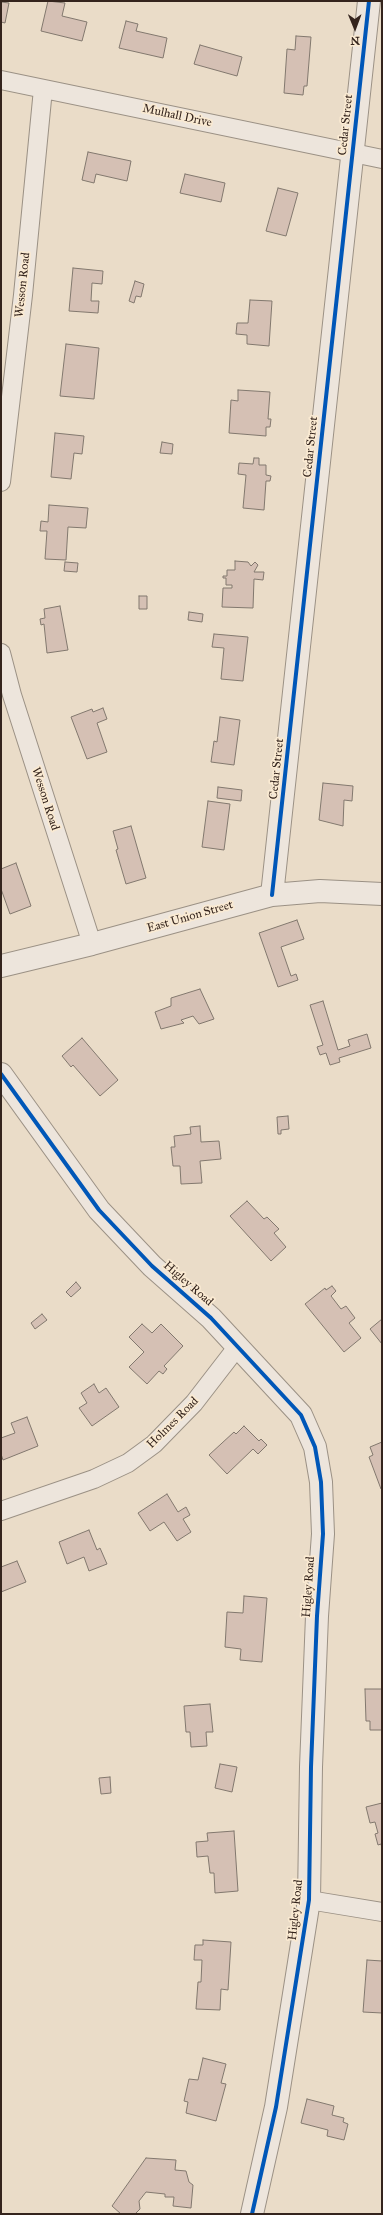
<!DOCTYPE html>
<html>
<head>
<meta charset="utf-8">
<style>
	body { margin:0 }
	#map { position:relative; width:383px; height:2215px; overflow:hidden; background:#eadcc8; font-family:"IM FELL Great Primer",serif }
	canvas { display:block }
	.frame { position:absolute; inset:0; border:2px solid #34241d; pointer-events:none }
	.north { position:absolute; left:335px; top:8px; width:40px; height:40px; -webkit-text-stroke:3px #faead2; paint-order:stroke; rotate:179deg; font-size:11px; font-weight:700; line-height:16px; text-align:center; color:#34241d }
	.north::after { content:''; display:block; margin:auto; width:14px; height:18px; background:#34241d; clip-path:polygon(50% 0,100% 100%,50% 72%,0 100%) }
</style>
</head>
<body>
<div id="map">
<canvas width="383" height="2215"></canvas>
<div class="frame"></div>
<div class="north">N</div>
</div>
<script>
const ctx = document.querySelector('canvas').getContext('2d');
ctx.lineJoin = 'round';
function fillPath(path, color) {
  ctx.fillStyle = color;
  ctx.fill(path, 'evenodd');
}
function poly(rows) {
  const path = new Path2D();
  for (const r of rows) {
    path.moveTo(r[0], r[1]);
    for (let i = 2; i < r.length; i += 2) path.lineTo(r[i], r[i + 1]);
  }
  return path;
}
function strokePath(path, color, width, dash) {
  ctx.strokeStyle = color;
  ctx.lineWidth = width;
  ctx.lineCap = dash ? 'butt' : 'round';
  ctx.setLineDash(dash || []);
  ctx.stroke(path);
}
function write(font, color, halo, rows, align = 'center') {
  ctx.font = font + ' "IM FELL Great Primer",serif';
  ctx.lineWidth = 3.5;
  ctx.setLineDash([]);
  ctx.textBaseline = 'middle';
  ctx.strokeStyle = halo;
  ctx.fillStyle = color;
  for (const [text, x, y, turn = 0] of rows) {
    ctx.save();
    ctx.translate(x, y);
    ctx.rotate((+turn || 0) * Math.PI / 180);
    ctx.textAlign = isNaN(turn) ? turn : align;
    if (halo) ctx.strokeText(text, 0, 0);
    ctx.fillText(text, 0, 0);
    ctx.restore();
  }
}
const building = poly([
	[48,1,65,3,62,16,87,22,82,41,41,31,48,1],
	[1,2,9,3,5,23,1,22,1,2],
	[126,21,138,24,136,31,167,38,163,58,119,48,126,21],
	[296,36,311,37,307,86,304,86,303,95,284,93,287,49,295,50,296,36],
	[200,45,242,57,237,76,194,64,200,45],
	[88,152,131,161,127,181,96,174,94,183,82,180,88,152],
	[185,174,225,183,221,202,180,193,185,174],
	[278,188,298,193,286,236,266,231,278,188],
	[73,268,103,271,102,284,92,283,91,301,99,301,98,313,69,311,73,268],
	[135,281,144,284,141,297,136,296,134,303,129,301,135,281],
	[250,300,272,301,269,346,247,344,247,335,236,334,237,323,248,323,250,300],
	[66,344,99,348,94,399,60,396,66,344],
	[238,390,270,392,268,419,271,419,270,427,266,427,266,436,229,433,231,400,238,401,238,390],
	[55,433,84,436,82,454,74,453,71,479,51,477,55,433],
	[162,442,173,444,172,454,160,453,162,442],
	[254,458,259,458,259,465,266,465,266,475,271,476,270,481,266,481,264,510,243,508,246,475,238,474,239,463,253,464,254,458],
	[49,505,88,508,86,528,68,527,66,560,45,559,47,531,40,531,41,521,48,522,49,505],
	[235,561,248,562,251,566,255,562,258,565,254,572,264,572,263,580,254,579,253,608,222,607,223,588,232,588,232,585,226,585,226,578,223,578,223,576,227,576,227,570,235,570,235,561],
	[65,562,78,563,77,572,64,571,65,562],
	[139,596,147,596,147,609,139,609,139,596],
	[60,606,68,650,47,653,44,624,41,625,40,619,45,618,44,609,60,606],
	[189,612,203,614,202,622,188,620,189,612],
	[214,634,248,637,243,681,221,679,224,648,212,647,214,634],
	[103,708,107,719,97,723,107,752,87,759,71,717,92,709,93,712,103,708],
	[220,717,240,720,234,765,211,762,214,741,217,742,220,717],
	[323,783,353,786,352,801,344,800,343,826,319,820,323,783],
	[218,787,242,790,241,801,217,798,218,787],
	[208,801,230,804,224,850,202,847,208,801],
	[131,826,146,878,126,884,116,850,118,849,113,831,131,826],
	[16,863,31,906,10,914,1,889,1,869,16,863],
	[297,920,304,939,281,947,291,976,296,974,298,980,278,987,259,933,297,920],
	[200,989,214,1019,199,1024,193,1016,181,1020,184,1023,161,1029,155,1012,171,1006,171,998,200,989],
	[323,1001,338,1050,350,1046,348,1040,367,1034,371,1048,339,1058,340,1062,330,1065,326,1053,320,1055,317,1047,323,1045,310,1005,323,1001],
	[82,1038,118,1080,100,1096,73,1065,71,1067,62,1056,82,1038],
	[288,1116,289,1129,281,1130,281,1134,278,1134,277,1117,288,1116],
	[200,1126,201,1142,219,1141,221,1159,200,1161,202,1183,181,1184,180,1166,173,1166,171,1147,175,1147,174,1136,191,1134,190,1127,200,1126],
	[247,1201,264,1219,267,1217,279,1229,274,1233,286,1247,271,1261,230,1216,247,1201],
	[76,1282,81,1288,71,1297,66,1292,76,1282],
	[332,1286,336,1291,331,1296,341,1309,346,1306,355,1318,349,1323,361,1338,344,1352,305,1304,325,1288,326,1290,332,1286],
	[42,1314,47,1320,35,1329,31,1323,42,1314],
	[382,1319,382,1344,370,1329,382,1319],
	[142,1324,152,1333,161,1324,183,1346,164,1366,167,1369,163,1374,159,1371,147,1384,129,1367,144,1352,129,1337,142,1324],
	[94,1384,99,1393,106,1388,119,1407,92,1426,79,1408,87,1403,81,1393,94,1384],
	[27,1417,38,1446,3,1460,1,1454,1,1438,15,1433,11,1423,27,1417],
	[244,1426,259,1441,261,1439,267,1445,258,1454,253,1449,227,1474,209,1455,234,1432,236,1434,244,1426],
	[382,1442,382,1489,381,1489,369,1457,373,1455,370,1447,382,1442],
	[167,1494,178,1512,186,1507,190,1515,183,1519,191,1532,177,1541,164,1522,150,1531,138,1513,167,1494],
	[89,1530,97,1550,100,1548,107,1564,89,1571,84,1557,67,1564,59,1542,89,1530],
	[17,1561,26,1582,1,1592,1,1567,17,1561],
	[244,1596,267,1598,262,1662,240,1660,241,1649,225,1647,227,1612,243,1613,244,1596],
	[365,1689,382,1689,382,1730,370,1730,370,1721,366,1721,365,1689],
	[210,1704,213,1732,206,1732,207,1746,191,1747,190,1732,186,1732,184,1706,210,1704],
	[220,1764,237,1767,232,1792,215,1788,220,1764],
	[110,1777,111,1793,101,1794,99,1778,110,1777],
	[382,1803,382,1848,381,1844,378,1845,375,1834,378,1833,375,1822,370,1823,366,1807,382,1803],
	[234,1831,238,1891,215,1893,214,1873,210,1873,208,1856,197,1857,196,1842,208,1841,207,1833,234,1831],
	[203,1940,231,1942,228,1990,221,1989,220,2010,196,2009,198,1982,201,1982,202,1960,194,1960,195,1945,203,1945,203,1940],
	[367,1960,382,1961,382,2013,363,2012,367,1960],
	[203,2058,226,2064,221,2083,226,2084,216,2121,186,2113,188,2102,184,2101,189,2079,198,2080,203,2058],
	[307,2099,334,2106,332,2115,344,2118,343,2122,348,2124,344,2140,327,2136,328,2130,301,2123,307,2099],
	[146,2158,176,2160,175,2170,186,2171,189,2182,193,2185,191,2208,173,2206,174,2197,165,2197,165,2194,146,2192,139,2201,140,2209,135,2214,121,2214,112,2206,146,2158]
]);
const minor = poly([
	[1,80,382,159],
	[1,482,23,295,43,89],
	[1,653,12,695,92,944],
	[1,1511,94,1479,128,1463,154,1444,194,1403,238,1346],
	[309,1900,382,1912]
]);
const tertiary = poly([
	[272,895,369,1],
	[1,966,92,944,272,895,320,891,382,894],
	[1,1074,99,1210,152,1266,211,1318,301,1415,315,1447,321,1482,323,1534,317,1616,311,1767,309,1900,276,2107,252,2214]
]);
const cycleway = poly([
	[272,895,369,1],
	[1,1074,99,1210,152,1266,211,1318,301,1415,315,1447,321,1482,323,1534,317,1616,311,1767,309,1900,276,2107,252,2214]
]);
const streetNames = [
	["Mulhall Drive",177,116,12],
	["Cedar Street",346,125,-84],
	["Wesson Road",23,285,-84],
	["Cedar Street",311,447,-84],
	["Cedar Street",277,769,-84],
	["Wesson Road",45,799,72],
	["East Union Street",190,917,-16],
	["Higley Road",188,1284,41],
	["Holmes Road",173,1423,-45],
	["Higley Road",309,1587,-86],
	["Higley Road",296,1910,-84]
];
fillPath(building, '#d5c0b4');
strokePath(building, '#82786e', 1);
strokePath(minor, '#9b9185', 20);
strokePath(tertiary, '#9b9185', 24);
strokePath(minor, '#ede5dc', 18);
strokePath(tertiary, '#ede5dc', 22);
strokePath(cycleway, '#0057b8', 4);
write('12px', '#34241d', '#faead2', streetNames);
</script>
</body>
</html>
